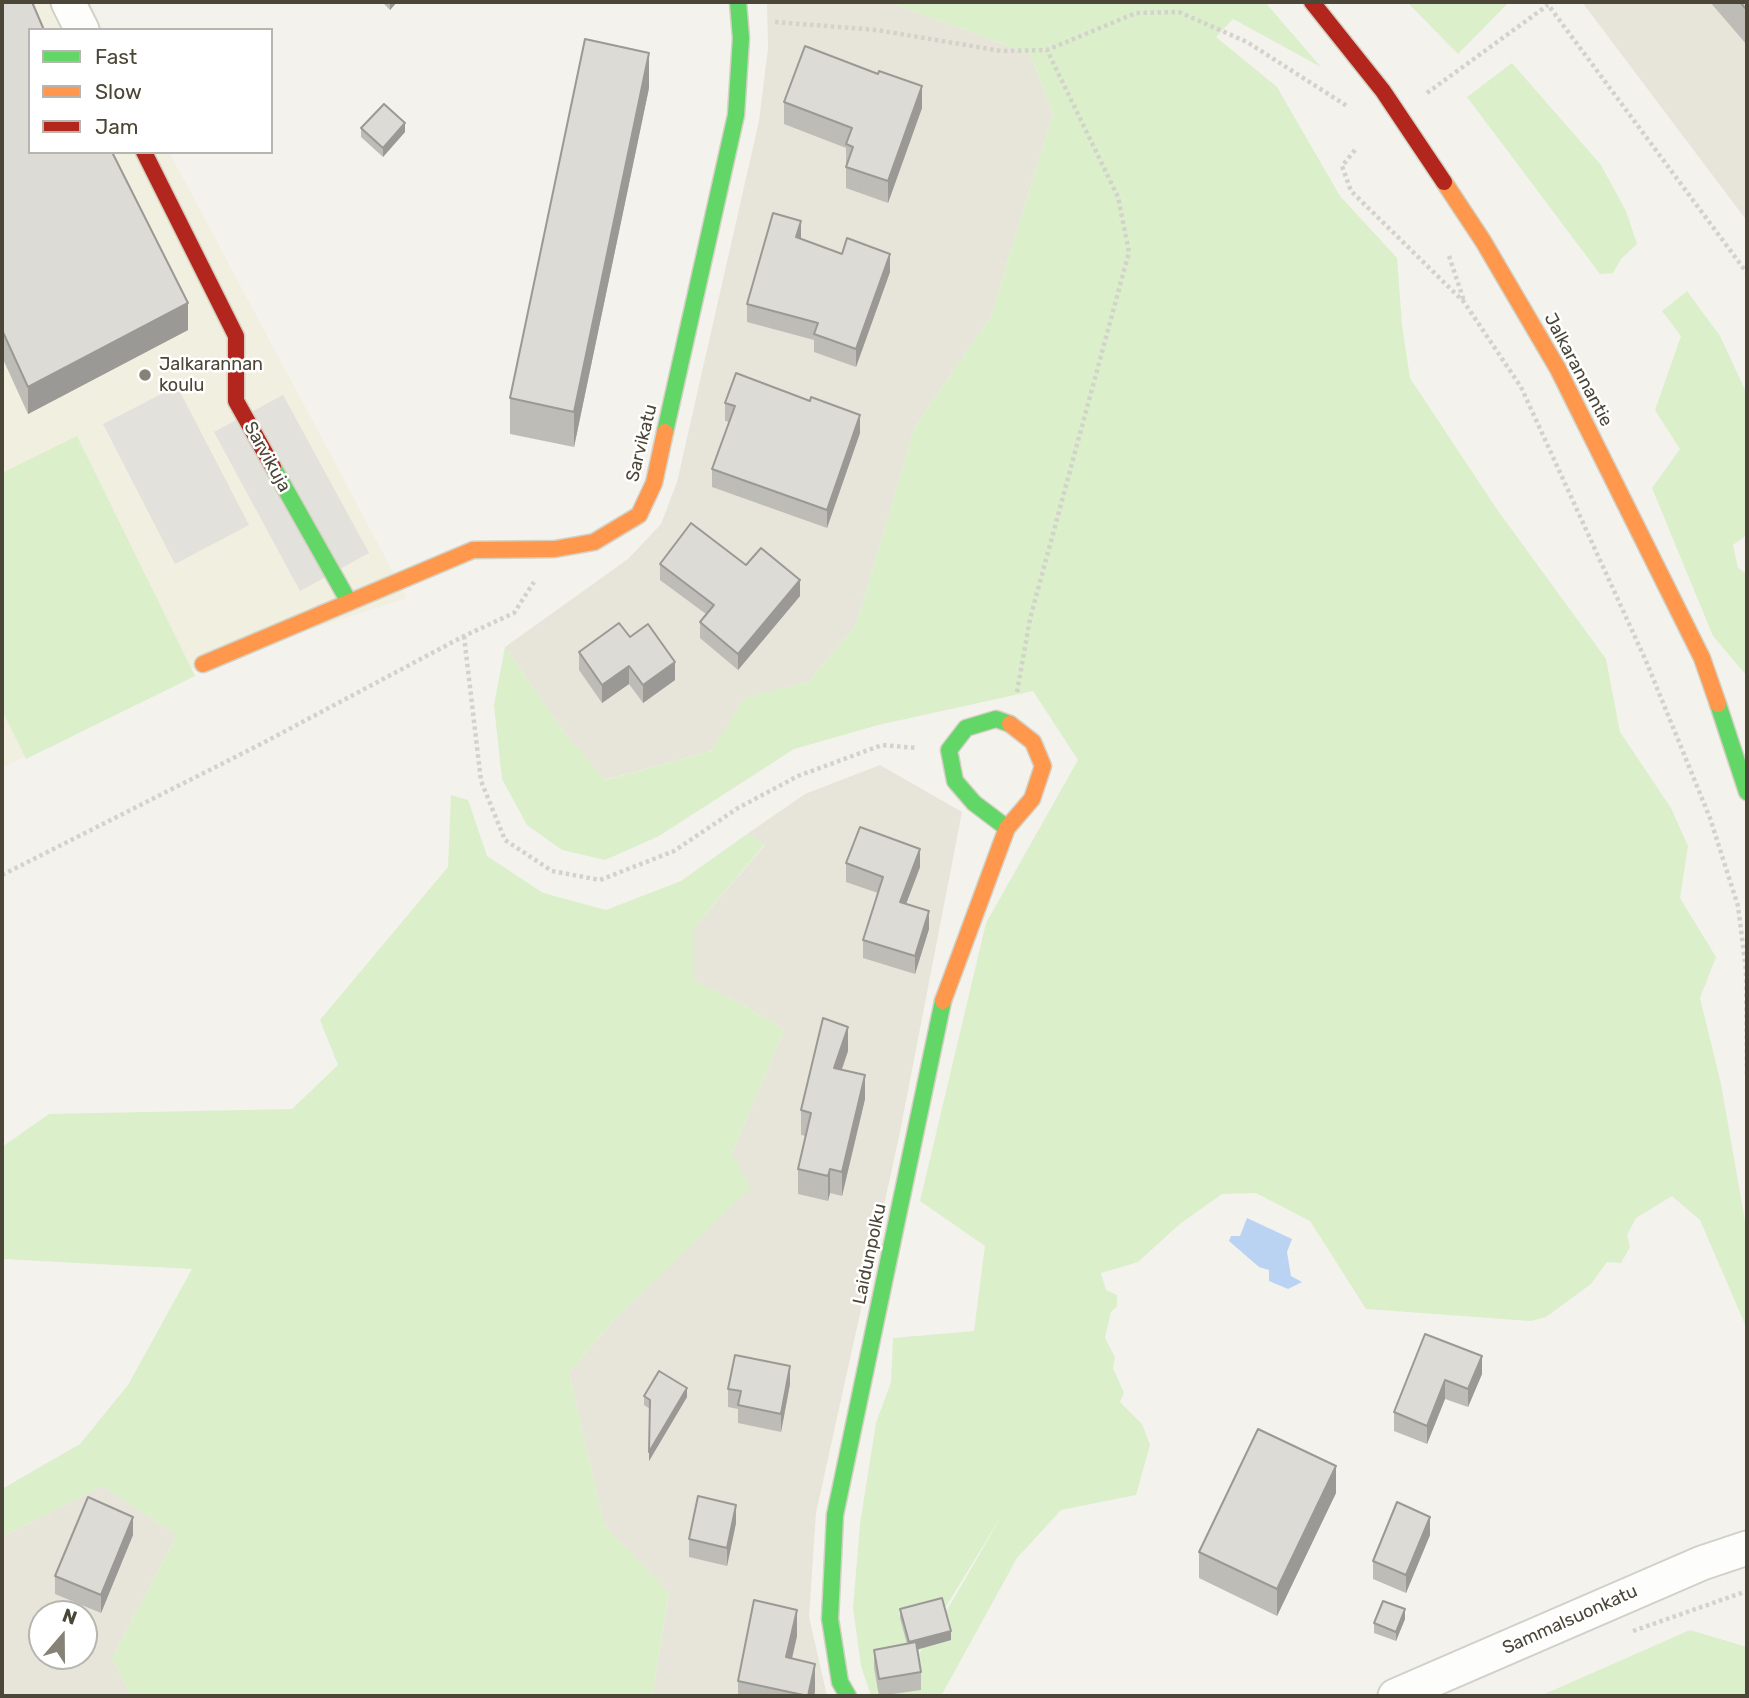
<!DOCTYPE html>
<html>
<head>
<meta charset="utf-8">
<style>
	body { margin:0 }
	#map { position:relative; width:1749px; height:1698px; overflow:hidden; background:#f3f2ed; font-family:Rubik,sans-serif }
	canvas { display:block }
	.frame { position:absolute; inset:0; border:4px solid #4b4637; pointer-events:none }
	.legend { position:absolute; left:28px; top:28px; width:245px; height:126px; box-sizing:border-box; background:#fff; border:2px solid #b7b5af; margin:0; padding:9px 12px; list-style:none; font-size:21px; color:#4b4637 }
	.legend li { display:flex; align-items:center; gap:14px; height:35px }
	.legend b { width:35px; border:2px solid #b7b5af }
	.north { position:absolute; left:28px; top:1600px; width:70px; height:70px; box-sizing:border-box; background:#fff; border:2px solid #b7b5af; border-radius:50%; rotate:20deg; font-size:19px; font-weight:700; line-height:28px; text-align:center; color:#4b4637 }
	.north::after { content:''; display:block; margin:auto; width:24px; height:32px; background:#868277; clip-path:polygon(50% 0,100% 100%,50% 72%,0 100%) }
</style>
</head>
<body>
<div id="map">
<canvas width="1749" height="1698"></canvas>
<div class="frame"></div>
<ul class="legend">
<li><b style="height:9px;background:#63d668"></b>Fast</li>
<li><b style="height:9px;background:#ff974d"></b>Slow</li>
<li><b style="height:9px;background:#b3261e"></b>Jam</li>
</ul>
<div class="north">N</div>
</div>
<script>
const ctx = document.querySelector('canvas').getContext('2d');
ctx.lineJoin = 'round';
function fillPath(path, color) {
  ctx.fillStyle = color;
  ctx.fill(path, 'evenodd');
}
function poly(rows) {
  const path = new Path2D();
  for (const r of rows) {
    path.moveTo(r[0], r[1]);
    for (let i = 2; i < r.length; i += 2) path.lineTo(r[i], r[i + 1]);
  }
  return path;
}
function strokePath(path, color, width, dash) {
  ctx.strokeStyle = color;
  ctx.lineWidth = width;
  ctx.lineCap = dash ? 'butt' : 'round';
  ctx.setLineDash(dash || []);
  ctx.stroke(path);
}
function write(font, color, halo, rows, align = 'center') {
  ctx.font = font + ' Rubik,sans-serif';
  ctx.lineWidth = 5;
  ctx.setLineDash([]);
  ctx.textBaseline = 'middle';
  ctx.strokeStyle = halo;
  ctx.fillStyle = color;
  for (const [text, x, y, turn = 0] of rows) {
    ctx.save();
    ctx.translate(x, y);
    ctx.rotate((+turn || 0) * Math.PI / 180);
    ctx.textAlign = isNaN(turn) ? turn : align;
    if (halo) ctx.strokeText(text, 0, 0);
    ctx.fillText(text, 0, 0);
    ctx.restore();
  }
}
const residential = poly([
	[767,2,889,2,1030,54,1053,114,991,316,915,427,856,625,808,682,746,698,711,751,605,780,564,732,505,647,628,559,661,524,677,482,759,121,768,48],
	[1582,2,1747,2,1747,221],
	[880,765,962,812,899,1137,816,1513,809,1617,827,1696,652,1696,669,1594,604,1524,569,1373,615,1319,732,1153,784,1030,748,1007,692,980,693,929,765,845,747,834,805,794],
	[102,1486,177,1535,112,1658,131,1696,2,1696,2,1537],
	[42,1614,84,1614,84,1656,42,1656]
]);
const education = poly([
	[2,2,89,2,104,30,30,30,30,152,169,152,407,598,203,664,2,768]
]);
const green = poly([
	[889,2,1265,2,1321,67,1233,19,1216,37,1277,87,1340,196,1397,258,1402,325,1410,378,1496,508,1606,659,1620,732,1671,808,1688,846,1680,898,1716,957,1700,998,1721,1084,1747,1233,1747,1329,1700,1220,1672,1196,1636,1218,1627,1235,1630,1247,1621,1263,1607,1262,1591,1284,1546,1317,1531,1321,1366,1309,1310,1221,1256,1193,1222,1194,1181,1223,1138,1262,1101,1273,1106,1290,1117,1295,1117,1306,1111,1312,1105,1338,1115,1357,1113,1368,1124,1393,1120,1402,1142,1424,1150,1445,1136,1495,1061,1510,1017,1558,941,1696,871,1696,861,1666,853,1608,860,1524,876,1423,891,1382,893,1338,974,1331,985,1246,920,1201,986,923,1078,760,1033,691,878,725,794,749,659,836,605,860,562,850,527,825,502,779,494,705,505,647,564,732,606,780,711,751,746,697,808,682,856,625,915,427,991,316,1053,114,1030,54],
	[1005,1510,953,1600,910,1668,909,1667],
	[1407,2,1509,2,1458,54],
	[1512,63,1601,165,1626,211,1637,244,1621,259,1613,273,1600,274,1467,97],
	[1687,291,1720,336,1747,394,1747,535,1733,545,1738,568,1747,574,1747,676,1713,636,1652,488,1680,449,1655,410,1681,336,1662,311],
	[77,436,195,676,26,759,2,710,2,473],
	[451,795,468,800,487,856,543,893,606,910,681,881,747,834,765,844,693,929,693,980,748,1007,784,1030,732,1153,751,1188,615,1319,569,1373,604,1524,669,1593,652,1696,131,1696,112,1658,177,1535,102,1486,2,1537,2,1489,80,1444,128,1385,192,1269,2,1259,2,1147,49,1114,292,1109,338,1065,320,1020,448,867],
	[1690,1630,1747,1647,1747,1696,1540,1696]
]);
const parking = poly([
	[177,386,249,525,175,564,103,424],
	[283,395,369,553,300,591,214,432]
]);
const water = poly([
	[1247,1218,1292,1239,1287,1252,1291,1276,1302,1282,1288,1289,1269,1281,1269,1270,1259,1267,1229,1241,1231,1236,1240,1236]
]);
const path = poly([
	[1546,2,1747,273],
	[775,22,877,30,1001,51,1047,50,1136,13,1179,12,1247,42,1347,106],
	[1427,93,1548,5],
	[1355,150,1342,166,1351,191,1464,302,1521,387,1646,661,1710,818,1738,906,1746,970,1747,1076],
	[1449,256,1464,301],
	[464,636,481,781,505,840,552,871,600,880,674,851,738,808,798,776,882,745,916,748],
	[1017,692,1030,619,1129,252,1118,197,1047,50],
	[2,875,261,744,464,636,514,613,534,582],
	[1633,1631,1747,1591]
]);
const street = poly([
	[68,2,82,30],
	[1395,1696,1702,1563,1747,1548]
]);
const fast = poly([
	[665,432,736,115,741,38,738,2],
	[273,467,349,602],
	[1718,704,1747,792],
	[1007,828,974,803,955,781,949,750,966,728,996,719,1010,724],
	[848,1696,840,1682,830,1619,835,1515,943,1001]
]);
const slow = poly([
	[1444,182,1483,241,1558,369,1702,658,1718,704],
	[203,664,473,550,555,549,594,542,639,515,654,483,665,432],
	[943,1001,1007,828,1032,799,1043,766,1033,742,1010,724]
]);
const jam = poly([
	[1312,2,1383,91,1444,182],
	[144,152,236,336,236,401,273,467]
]);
const wall = poly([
	[2,2,30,30,188,330,28,414,2,357],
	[382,2,397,2,390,10],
	[1710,2,1747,2,1747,45],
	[649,88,574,447,510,434,510,398],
	[784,102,922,108,888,203,846,188,846,148,784,124],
	[361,128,405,132,383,157,361,137],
	[801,239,890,272,856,367,814,352,814,340,747,322,747,304],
	[725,403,860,433,827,528,712,487,712,469,729,422,725,421],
	[660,564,746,565,800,596,738,670,700,638,700,622,706,614,660,580],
	[630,637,675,680,643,703,629,684,602,703,579,670,579,652],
	[846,863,920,867,906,904,929,929,915,974,863,958,863,940,878,893,846,882],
	[848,1051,842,1069,865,1099,842,1196,830,1193,828,1201,798,1194,798,1169,805,1136,801,1135,801,1110],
	[1425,1334,1482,1374,1468,1407,1445,1399,1427,1444,1394,1431,1394,1412],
	[790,1384,781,1432,738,1423,738,1409,728,1407,728,1389],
	[644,1396,687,1397,649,1461,650,1409,644,1405],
	[1336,1493,1277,1616,1199,1578,1199,1552],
	[736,1523,727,1566,689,1557,689,1539],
	[133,1535,101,1613,55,1594,55,1576],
	[1430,1535,1406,1593,1373,1579,1373,1561],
	[900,1609,951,1640,918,1649,921,1672,921,1690,879,1696,874,1668,874,1650,907,1644,900,1618],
	[1405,1619,1396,1641,1374,1633,1374,1623],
	[797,1636,792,1659,815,1691,814,1696,738,1696,738,1681]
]);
const shadedWall = poly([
	[390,2,397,2,390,10],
	[649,53,649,88,574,447,574,412],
	[922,86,922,108,888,203,888,181],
	[405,123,405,132,383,157,383,148],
	[801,221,801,239,796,237],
	[890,254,890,272,856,367,856,349],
	[188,303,188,330,28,414,28,387],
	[860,415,860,433,827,528,827,510],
	[800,580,800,596,738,670,738,654],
	[675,662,675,680,643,703,643,685],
	[629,666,629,684,602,703,602,685],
	[920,849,920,867,900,920,900,902],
	[929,911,929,929,915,974,915,956],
	[848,1027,848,1051,834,1092,834,1068],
	[865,1075,865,1099,842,1196,842,1172],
	[830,1169,830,1193,828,1201,828,1176],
	[1482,1356,1482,1374,1468,1407,1468,1389],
	[790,1366,790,1384,781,1432,781,1414],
	[1445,1380,1445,1399,1427,1444,1427,1426],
	[687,1388,687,1397,649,1461,649,1452],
	[1336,1466,1336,1493,1277,1616,1277,1589],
	[736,1505,736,1523,727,1566,727,1548],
	[133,1517,133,1535,101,1613,101,1595],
	[1430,1517,1430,1535,1406,1593,1406,1575],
	[1405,1609,1405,1619,1396,1641,1396,1632],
	[797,1610,797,1636,786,1684,786,1657],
	[951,1631,951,1640,909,1652,909,1642],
	[815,1664,815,1691,814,1696,808,1696]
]);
const building = poly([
	[2,2,32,2,44,30,30,30,30,152,112,152,188,303,28,387,2,330,2,2],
	[1740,2,1747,2,1747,10,1740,2],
	[585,39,649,53,574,412,510,398,585,39],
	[805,46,878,74,879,71,922,86,888,181,846,167,853,147,846,144,852,128,784,102,805,46],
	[384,104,405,123,383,148,361,128,384,104],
	[773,213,801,221,796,237,842,254,847,238,890,254,856,349,814,334,818,323,747,304,773,213],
	[736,373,810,401,811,397,860,415,827,510,712,469,735,406,725,403,736,373],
	[691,523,746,565,761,548,800,580,738,654,700,622,714,605,660,564,691,523],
	[619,623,630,637,648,624,675,662,643,685,629,666,602,685,579,652,619,623],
	[860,827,920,849,900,902,929,911,915,956,863,940,883,877,846,863,860,827],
	[823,1018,848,1027,834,1068,865,1075,842,1172,830,1169,828,1176,798,1169,811,1113,801,1110,823,1018],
	[1425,1334,1482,1356,1468,1389,1445,1380,1427,1426,1394,1412,1425,1334],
	[735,1355,790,1366,781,1414,738,1405,741,1391,728,1389,735,1355],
	[659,1371,687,1388,649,1452,650,1400,644,1396,659,1371],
	[1258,1429,1336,1466,1277,1589,1199,1552,1258,1429],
	[698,1496,736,1505,727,1548,689,1539,698,1496],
	[88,1497,133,1517,101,1595,55,1576,88,1497],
	[1397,1502,1430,1517,1406,1575,1373,1561,1397,1502],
	[942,1598,951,1631,909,1642,900,1609,942,1598],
	[754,1600,797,1610,786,1657,815,1664,808,1696,738,1681,754,1600],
	[1383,1601,1405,1609,1396,1632,1374,1623,1383,1601],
	[916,1642,921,1672,879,1679,874,1650,916,1642]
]);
const markers = [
	[145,375,7,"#868277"]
];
const poiNames = [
	["Jalkarannan",159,365],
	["koulu",159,386]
];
const streetNames = [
	["Jalkarannantie",1578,370,62],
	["Sarvikatu",642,443,-76],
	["Sarvikuja",267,457,61],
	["Laidunpolku",870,1254,-78],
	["Sammalsuonkatu",1570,1620,-24]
];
fillPath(residential, '#e7e5da');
fillPath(education, '#f1efdf');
fillPath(green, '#dbefcb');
fillPath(parking, '#e2e1dc');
fillPath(water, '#bbd3f3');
strokePath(street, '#d1d0ca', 37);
strokePath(fast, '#d3d1c3', 19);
strokePath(slow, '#d3d1c3', 19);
strokePath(jam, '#d3d1c3', 19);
strokePath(path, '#d3d2cb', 4.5, [3.5, 3.5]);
strokePath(street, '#fdfdfc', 33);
strokePath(fast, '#63d668', 16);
strokePath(slow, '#ff974d', 16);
strokePath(jam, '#b3261e', 16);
fillPath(wall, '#bebcb7');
fillPath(shadedWall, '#9b9995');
fillPath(building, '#dddbd5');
strokePath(building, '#9b9995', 2);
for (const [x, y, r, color] of markers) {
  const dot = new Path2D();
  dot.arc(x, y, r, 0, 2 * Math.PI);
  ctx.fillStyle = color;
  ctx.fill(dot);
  strokePath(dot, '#fff', 2.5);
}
write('18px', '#4b4637', '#fff', poiNames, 'left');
write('18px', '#4b4637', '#fff', streetNames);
</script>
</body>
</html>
